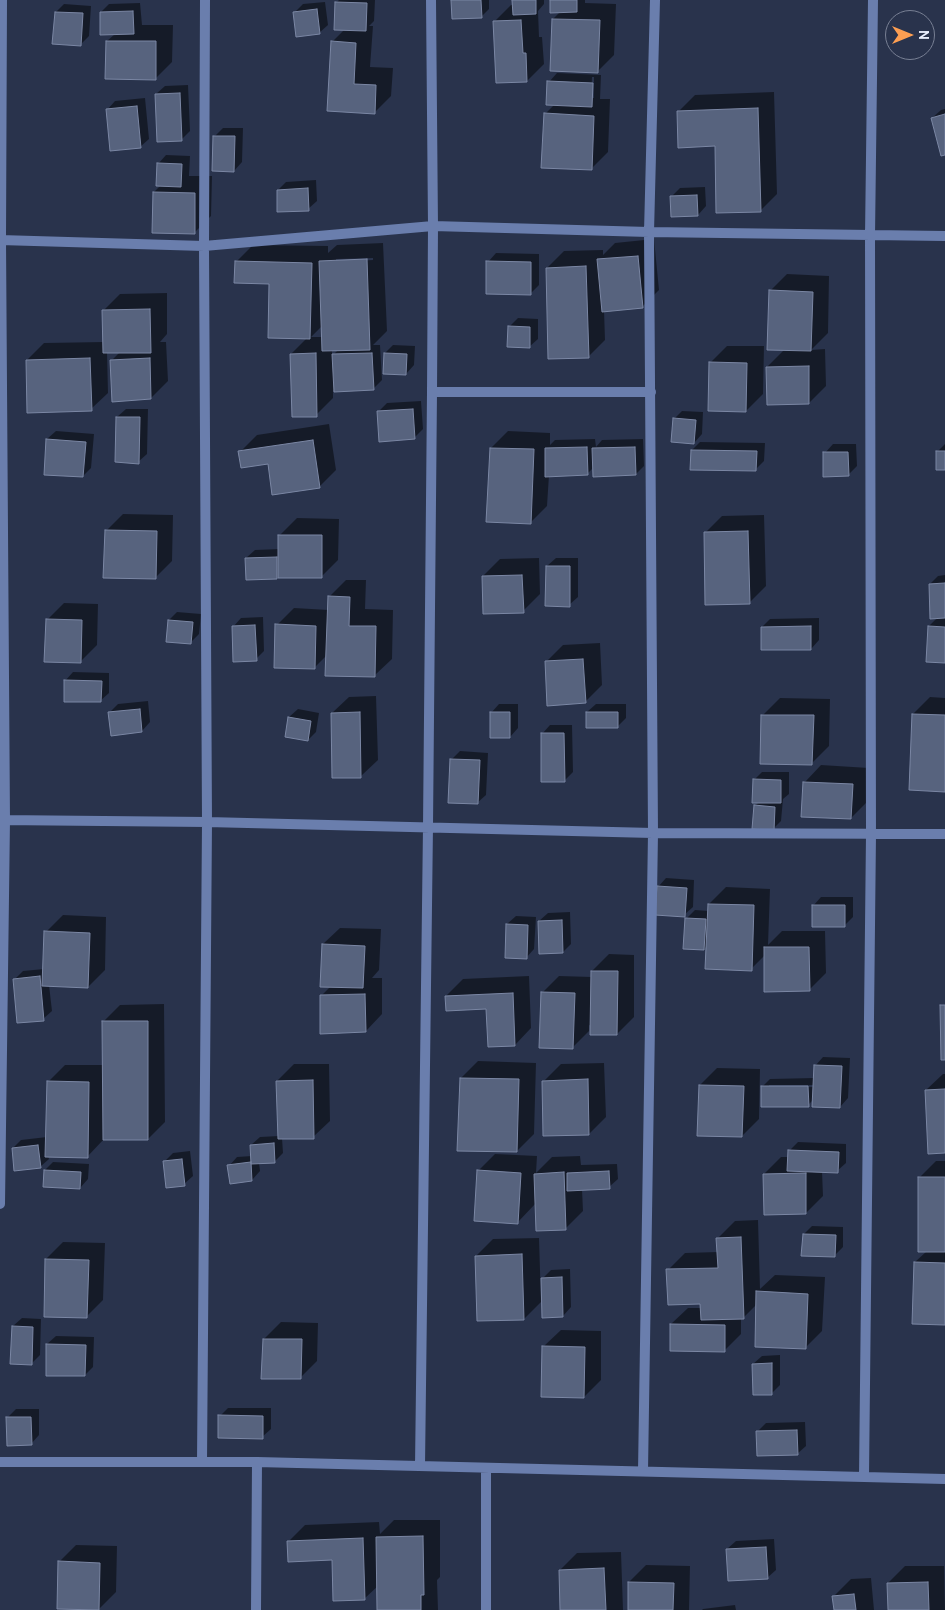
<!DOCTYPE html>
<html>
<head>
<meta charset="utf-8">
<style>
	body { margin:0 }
	#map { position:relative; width:945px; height:1610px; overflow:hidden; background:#29334c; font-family:Cabin,sans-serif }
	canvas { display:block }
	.north { position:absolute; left:885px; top:10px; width:50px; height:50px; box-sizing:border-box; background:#29334c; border:1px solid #777f93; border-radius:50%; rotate:90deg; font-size:14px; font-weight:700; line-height:20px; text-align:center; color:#ebf1fe }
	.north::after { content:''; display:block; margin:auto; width:18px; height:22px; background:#fc9e52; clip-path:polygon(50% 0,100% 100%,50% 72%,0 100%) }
</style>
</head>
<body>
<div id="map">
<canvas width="945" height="1610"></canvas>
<div class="north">N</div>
</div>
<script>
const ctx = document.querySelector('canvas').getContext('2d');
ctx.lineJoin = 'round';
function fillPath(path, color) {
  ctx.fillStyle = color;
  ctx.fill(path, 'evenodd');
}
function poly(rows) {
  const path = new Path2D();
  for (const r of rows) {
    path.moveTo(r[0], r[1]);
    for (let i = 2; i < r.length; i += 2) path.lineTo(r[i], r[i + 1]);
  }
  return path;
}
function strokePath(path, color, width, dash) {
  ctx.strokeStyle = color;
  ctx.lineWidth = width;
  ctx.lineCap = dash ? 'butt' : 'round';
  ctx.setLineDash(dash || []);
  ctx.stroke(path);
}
const shadow = poly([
	[339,0,375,0,374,21,369,26,373,26,370,67,393,68,391,96,374,113,328,110,332,42,345,29,336,3],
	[453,0,489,0,489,9,481,17],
	[513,0,544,0,544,4,538,11,539,37,542,37,544,64,527,81,494,22,511,5,513,5],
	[551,0,585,0,585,3,616,4,614,55,597,72,553,19,561,11],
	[325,2,328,25,319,33,294,13,303,4],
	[140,3,142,25,173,25,172,62,155,79,107,41,115,34,101,12,109,4],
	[64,4,91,6,89,36,80,45,56,12],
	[557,73,601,75,600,99,610,99,608,152,591,169,545,114,555,104,549,82],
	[592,77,594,77,594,98,591,98],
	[188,85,190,131,182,139,156,94,165,86],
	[774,92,777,194,760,211,716,145,678,112,695,95],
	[145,98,149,139,140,147,107,110,115,101],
	[945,109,945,154,932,118,941,110],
	[223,128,243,128,242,162,234,171,215,136],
	[166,155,190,156,189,176,212,176,211,216,194,233,154,192,161,185,158,164],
	[316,180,317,201,308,209,278,190,286,182],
	[705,187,706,206,698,215,671,197,680,188],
	[654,239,659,290,642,307,604,310,605,340,588,357,547,268,564,251,603,250,603,255,615,243],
	[383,243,387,331,373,345,380,345,382,380,373,389,333,390,333,398,316,415,291,354,307,338,270,282,236,262,253,245,328,246,328,253,337,245],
	[373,258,373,260,336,262,336,259],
	[322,326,322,337,311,337],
	[339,349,332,356,332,350],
	[496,253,539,254,539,285,530,294,488,262],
	[787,274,829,276,828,333,811,350,825,349,826,386,809,403,767,367,785,349,770,291],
	[167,293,167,334,160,342,166,342,168,381,151,398,111,361,120,352,107,352,108,393,91,409,27,360,44,343,104,342,103,311,120,294],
	[518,318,538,319,538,339,529,347,510,326],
	[393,345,415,346,414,365,406,374,385,353],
	[727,346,764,346,763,394,746,411,710,363],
	[421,401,423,429,415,437,378,412,387,403],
	[126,409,148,409,147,454,138,462,117,417],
	[682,411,703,412,702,434,694,443,674,419],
	[329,424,336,470,319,487,269,463,240,452,257,435],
	[56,431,94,434,91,468,83,476,47,439],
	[508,431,550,433,550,445,555,440,595,439,596,447,602,440,643,439,644,466,636,474,594,467,587,474,549,475,547,506,530,523,491,448],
	[700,442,765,443,764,461,756,469,692,450],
	[833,444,856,444,857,466,848,475,825,453],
	[945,444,945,469,938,451],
	[123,514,173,515,172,561,155,578,106,531],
	[764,515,766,586,749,603,705,533,722,516],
	[297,518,339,519,338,560,321,577,278,577,277,578,246,558,255,550,280,549,280,535],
	[539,558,540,594,523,611,483,576,500,559],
	[556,558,578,558,578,597,569,605,547,566],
	[945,575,945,662,929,626,938,617,930,584,938,576],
	[346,580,366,580,365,609,393,610,392,659,375,675,327,655,314,668,277,625,294,608,329,610,329,597],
	[64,603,98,604,97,645,80,662,47,620],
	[177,612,201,614,199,634,190,643,169,620],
	[263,617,264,651,256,659,233,627,241,618],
	[819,618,819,640,811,649,762,627,770,619],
	[600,643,602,685,585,702,546,662,563,645],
	[73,672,109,673,109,693,100,701,65,681],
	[376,696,378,760,361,776,332,713,349,697],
	[930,697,945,698,945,790,913,714],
	[780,698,830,699,829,746,812,763,763,715],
	[148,701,150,722,142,731,110,712,118,704],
	[499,704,518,704,518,728,510,737,491,713],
	[596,704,626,704,626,718,617,727,587,712],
	[298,709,319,713,316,732,308,740,287,736,289,717],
	[550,725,572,725,573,772,564,781,542,734],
	[460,751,488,753,486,795,477,803,451,760],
	[821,765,869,768,868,801,851,818,805,782],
	[762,772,789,772,789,794,783,799,781,821,773,829,755,806,759,802,754,780],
	[666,878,694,880,693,907,684,915,658,887],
	[726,887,770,889,768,945,782,931,825,931,826,973,809,990,765,955,751,969,708,945,704,949,687,918,695,910,709,911,709,904],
	[821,897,853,897,853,917,845,925,813,906],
	[570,912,571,944,563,952,539,921,548,913],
	[63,915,106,917,105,970,88,987,49,985,52,1011,43,1019,15,979,23,971,44,969,46,932],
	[516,916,536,917,534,949,526,958,507,924],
	[340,928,381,929,379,970,372,978,382,978,382,1014,366,1031,321,996,331,986,323,944],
	[609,954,634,955,634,1017,617,1034,589,1025,589,1031,572,1048,542,993,559,976,592,977,592,971],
	[529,976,531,1028,515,1045,488,1007,446,996,463,979],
	[164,1004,165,1122,148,1139,104,1139,87,1157,48,1156,49,1159,40,1167,13,1148,21,1140,47,1137,48,1082,65,1065,103,1065,103,1022,120,1005],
	[823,1057,850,1058,848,1098,840,1107,813,1100,808,1105,762,1087,770,1079,814,1078,815,1066],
	[769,1085,814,1085,814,1087,769,1088],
	[478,1061,536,1063,534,1134,517,1151,461,1078],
	[604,1063,606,1117,589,1134,544,1081,561,1064],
	[294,1064,329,1064,330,1121,313,1137,282,1138,283,1153,274,1162,259,1163,260,1171,252,1180,229,1166,237,1157,252,1156,251,1145,260,1137,279,1136,277,1081],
	[717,1068,760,1069,759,1119,742,1136,700,1085],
	[943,1074,945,1074,945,1152,926,1090],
	[798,1142,846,1144,846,1163,837,1171,822,1171,823,1196,806,1213,764,1174,781,1157,789,1157,789,1151],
	[190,1151,193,1176,184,1184,164,1162,173,1153],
	[495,1154,537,1156,536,1173,552,1157,580,1156,581,1165,617,1164,618,1179,609,1187,582,1189,583,1211,566,1228,536,1203,518,1222,478,1171],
	[936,1161,945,1161,945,1324,915,1262,927,1251,919,1178],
	[53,1162,89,1164,88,1179,80,1188,45,1170],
	[758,1220,760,1289,775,1275,825,1277,822,1331,805,1348,757,1304,744,1317,741,1317,741,1334,724,1351,671,1324,688,1308,701,1308,701,1302,668,1270,685,1253,718,1252,718,1238,735,1221],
	[812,1226,843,1227,843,1247,834,1256,804,1234],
	[539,1238,541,1302,524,1319,476,1256,493,1239],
	[63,1242,105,1243,103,1300,86,1317,46,1259],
	[570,1269,571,1307,563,1316,542,1279,551,1270],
	[22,1318,41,1319,40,1355,31,1364,13,1326],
	[281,1322,318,1323,317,1361,300,1378,264,1339],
	[561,1330,601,1331,601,1380,584,1397,544,1346],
	[56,1336,94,1337,93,1367,85,1375,47,1344],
	[780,1355,780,1385,772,1393,753,1364,762,1356],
	[228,1408,271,1408,271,1429,262,1437,220,1416],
	[16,1409,39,1409,39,1435,31,1444,7,1418],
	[805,1422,806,1446,797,1454,758,1431,766,1423],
	[394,1520,440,1520,440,1577,437,1580,438,1610,378,1610,378,1586,364,1599,333,1559,288,1542,305,1525,379,1522,380,1534],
	[774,1539,776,1570,767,1578,727,1549,736,1541],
	[76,1545,117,1546,116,1592,99,1609,59,1562],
	[621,1552,623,1610,562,1610,560,1570,577,1553],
	[646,1565,690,1566,689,1610,629,1610,629,1582],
	[905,1566,944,1566,945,1610,889,1610,888,1583],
	[871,1578,874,1610,835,1610,834,1596,851,1579],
	[735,1605,736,1610,702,1610,703,1609]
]);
const building = poly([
	[451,0,481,0,482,18,452,19,451,0],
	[512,0,536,0,536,14,513,15,512,0],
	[550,0,577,0,577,12,550,13,550,0],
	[335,2,367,3,366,31,334,30,335,2],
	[317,9,320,34,296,37,293,12,317,9],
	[133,11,134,34,100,35,100,12,133,11],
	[55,12,83,13,81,46,52,44,55,12],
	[552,19,600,20,598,73,550,71,552,19],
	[521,20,523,53,526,53,527,82,496,83,493,21,521,20],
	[106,41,156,41,156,80,105,79,106,41],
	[331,41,356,43,354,84,376,85,375,114,327,111,331,41],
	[547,81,593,83,592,107,546,105,547,81],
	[180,93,182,141,157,142,155,94,180,93],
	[137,106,141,148,110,151,106,109,137,106],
	[758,108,761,212,716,213,715,146,678,148,677,111,758,108],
	[544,113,594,116,592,170,541,168,544,113],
	[945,114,945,155,941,156,931,118,945,114],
	[213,136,235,136,234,172,212,171,213,136],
	[157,163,182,164,181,187,156,186,157,163],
	[308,188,309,211,277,212,277,190,308,188],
	[153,192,195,193,195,234,152,233,153,192],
	[697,195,698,216,671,217,670,196,697,195],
	[638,256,643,308,602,312,597,259,638,256],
	[367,259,370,350,322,351,319,261,367,259],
	[235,261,312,263,310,339,268,338,269,284,234,283,235,261],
	[486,261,531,262,531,295,486,294,486,261],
	[586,266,589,358,548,359,546,268,586,266],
	[769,290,813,292,811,351,767,350,769,290],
	[150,309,151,353,103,353,102,310,150,309],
	[508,326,530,327,530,348,507,347,508,326],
	[316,353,317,417,292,417,290,354,316,353],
	[372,353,374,390,334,392,332,354,372,353],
	[384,353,407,354,406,375,383,374,384,353],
	[90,358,92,411,27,413,26,360,90,358],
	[150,358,151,399,112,402,110,360,150,358],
	[709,362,747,363,746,412,708,411,709,362],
	[809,366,809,404,767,405,766,367,809,366],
	[413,409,415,439,379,442,377,411,413,409],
	[116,417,140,417,139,464,115,462,116,417],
	[673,418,696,420,694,444,671,442,673,418],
	[46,439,86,442,83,477,44,475,46,439],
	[313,440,320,488,272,495,268,464,241,468,238,451,313,440],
	[587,447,588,475,545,477,545,448,587,447],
	[635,447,636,475,593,477,592,448,635,447],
	[490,448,534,449,531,524,486,522,490,448],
	[691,450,757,451,756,471,690,470,691,450],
	[936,451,945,451,945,470,936,470,936,451],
	[823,452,848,452,849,476,823,477,823,452],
	[105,530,157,531,156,579,103,578,105,530],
	[748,531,750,604,705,605,704,532,748,531],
	[278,535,322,535,322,578,278,578,278,535],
	[277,557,277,579,246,580,245,558,277,557],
	[546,566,570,566,570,607,545,606,546,566],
	[522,575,524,613,483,614,482,576,522,575],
	[945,583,945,618,930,619,929,584,945,583],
	[328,596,350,597,349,626,376,626,375,677,325,676,328,596],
	[46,619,82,620,81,663,44,662,46,619],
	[168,620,193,622,191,644,166,642,168,620],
	[275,624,316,626,315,669,274,668,275,624],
	[255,625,257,661,233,662,232,626,255,625],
	[811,626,811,650,761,650,761,627,811,626],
	[928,626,945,627,945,663,926,662,928,626],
	[583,659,586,703,547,706,545,661,583,659],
	[64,680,102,681,101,702,64,702,64,680],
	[140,709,142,732,111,736,108,712,140,709],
	[360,712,361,778,332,778,331,713,360,712],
	[490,712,510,712,510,738,490,738,490,712],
	[586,712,618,712,618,728,586,728,586,712],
	[912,714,945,715,945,792,909,790,912,714],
	[761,715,814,715,812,765,760,764,761,715],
	[288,717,311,721,308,741,285,737,288,717],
	[541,733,564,733,565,782,541,782,541,733],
	[450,759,480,760,478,804,448,803,450,759],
	[753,779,781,780,781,803,752,803,753,779],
	[803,782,853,784,851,819,801,817,803,782],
	[754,805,775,807,774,831,752,829,754,805],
	[657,886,687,888,685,917,655,915,657,886],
	[708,904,754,905,752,971,705,969,708,904],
	[812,905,845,905,845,927,812,927,812,905],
	[685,918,706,919,704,950,683,949,685,918],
	[562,920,563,953,539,954,538,921,562,920],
	[506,924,528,925,527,959,505,958,506,924],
	[44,931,90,933,88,988,42,986,44,931],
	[322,944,365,946,363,988,320,987,322,944],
	[764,947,809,947,810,991,764,992,764,947],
	[591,971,618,971,617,1035,590,1035,591,971],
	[40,976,44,1021,17,1023,13,979,40,976],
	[541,992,575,993,573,1049,539,1048,541,992],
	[513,993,515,1046,488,1047,486,1009,446,1011,445,996,513,993],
	[365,994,366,1032,320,1034,320,995,365,994],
	[940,1005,945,1005,945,1060,941,1060,940,1005],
	[102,1021,148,1021,148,1140,103,1140,102,1021],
	[814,1065,842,1066,840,1108,812,1107,814,1065],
	[460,1078,519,1079,517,1152,457,1151,460,1078],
	[588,1079,589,1135,543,1136,542,1081,588,1079],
	[313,1080,314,1139,278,1139,276,1081,313,1080],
	[47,1081,89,1082,88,1158,45,1157,47,1081],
	[699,1085,744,1086,742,1137,697,1136,699,1085],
	[761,1086,808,1086,809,1107,761,1107,761,1086],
	[945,1089,945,1153,928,1154,925,1090,945,1089],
	[274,1143,275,1163,251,1164,250,1145,274,1143],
	[38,1145,41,1168,14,1171,12,1148,38,1145],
	[788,1150,839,1152,838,1173,787,1171,788,1150],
	[182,1159,185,1186,166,1188,163,1161,182,1159],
	[251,1162,252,1181,230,1184,227,1165,251,1162],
	[44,1170,81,1172,80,1189,43,1187,44,1170],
	[477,1170,521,1173,518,1224,474,1221,477,1170],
	[609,1171,610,1189,567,1191,567,1173,609,1171],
	[564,1172,566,1230,536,1231,534,1174,564,1172],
	[806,1173,806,1214,764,1215,763,1174,806,1173],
	[918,1177,945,1177,945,1252,918,1252,918,1177],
	[803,1234,836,1235,835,1257,801,1256,803,1234],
	[741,1237,744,1319,701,1320,700,1304,668,1305,666,1269,718,1268,716,1238,741,1237],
	[522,1254,524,1320,477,1321,475,1256,522,1254],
	[45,1259,89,1260,87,1318,44,1317,45,1259],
	[914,1262,945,1263,945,1325,912,1324,914,1262],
	[562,1277,563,1317,542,1318,541,1278,562,1277],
	[756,1291,808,1294,806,1349,755,1347,756,1291],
	[670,1324,725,1325,725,1352,670,1351,670,1324],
	[12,1326,33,1327,32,1365,10,1364,12,1326],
	[263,1339,302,1339,301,1379,261,1379,263,1339],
	[46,1344,86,1345,85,1376,46,1376,46,1344],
	[542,1346,585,1347,584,1398,541,1397,542,1346],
	[772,1363,772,1395,753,1395,752,1364,772,1363],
	[218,1415,263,1416,263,1439,218,1438,218,1415],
	[6,1417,31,1417,32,1445,7,1446,6,1417],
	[797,1430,798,1455,757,1456,756,1431,797,1430],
	[423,1536,424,1595,421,1595,421,1610,377,1610,376,1537,423,1536],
	[363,1538,365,1600,333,1601,332,1560,288,1562,287,1541,363,1538],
	[766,1547,768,1579,728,1581,726,1549,766,1547],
	[58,1561,100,1563,99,1610,57,1609,58,1561],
	[604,1568,606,1610,560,1610,559,1570,604,1568],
	[628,1582,674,1583,673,1610,628,1610,628,1582],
	[928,1582,929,1610,888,1610,887,1583,928,1582],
	[854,1594,856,1610,834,1610,832,1596,854,1594]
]);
const minor = poly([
	[0,240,204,246,433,226,649,232,945,236],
	[432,392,651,392],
	[0,820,207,822,653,833,945,834],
	[0,1204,5,820,1,240,2,0],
	[0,1462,257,1462,945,1479],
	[202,1462,207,822,204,246,205,0],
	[420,1466,428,826,432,392,433,226,431,0],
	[643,1471,653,833,649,232,655,0],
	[864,1476,871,834,870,236,873,0],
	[256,1610,257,1462],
	[486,1610,486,1468]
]);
fillPath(shadow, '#0007');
fillPath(building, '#57637e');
strokePath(building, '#7b87a4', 1);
strokePath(minor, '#6a7ead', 10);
</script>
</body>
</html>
